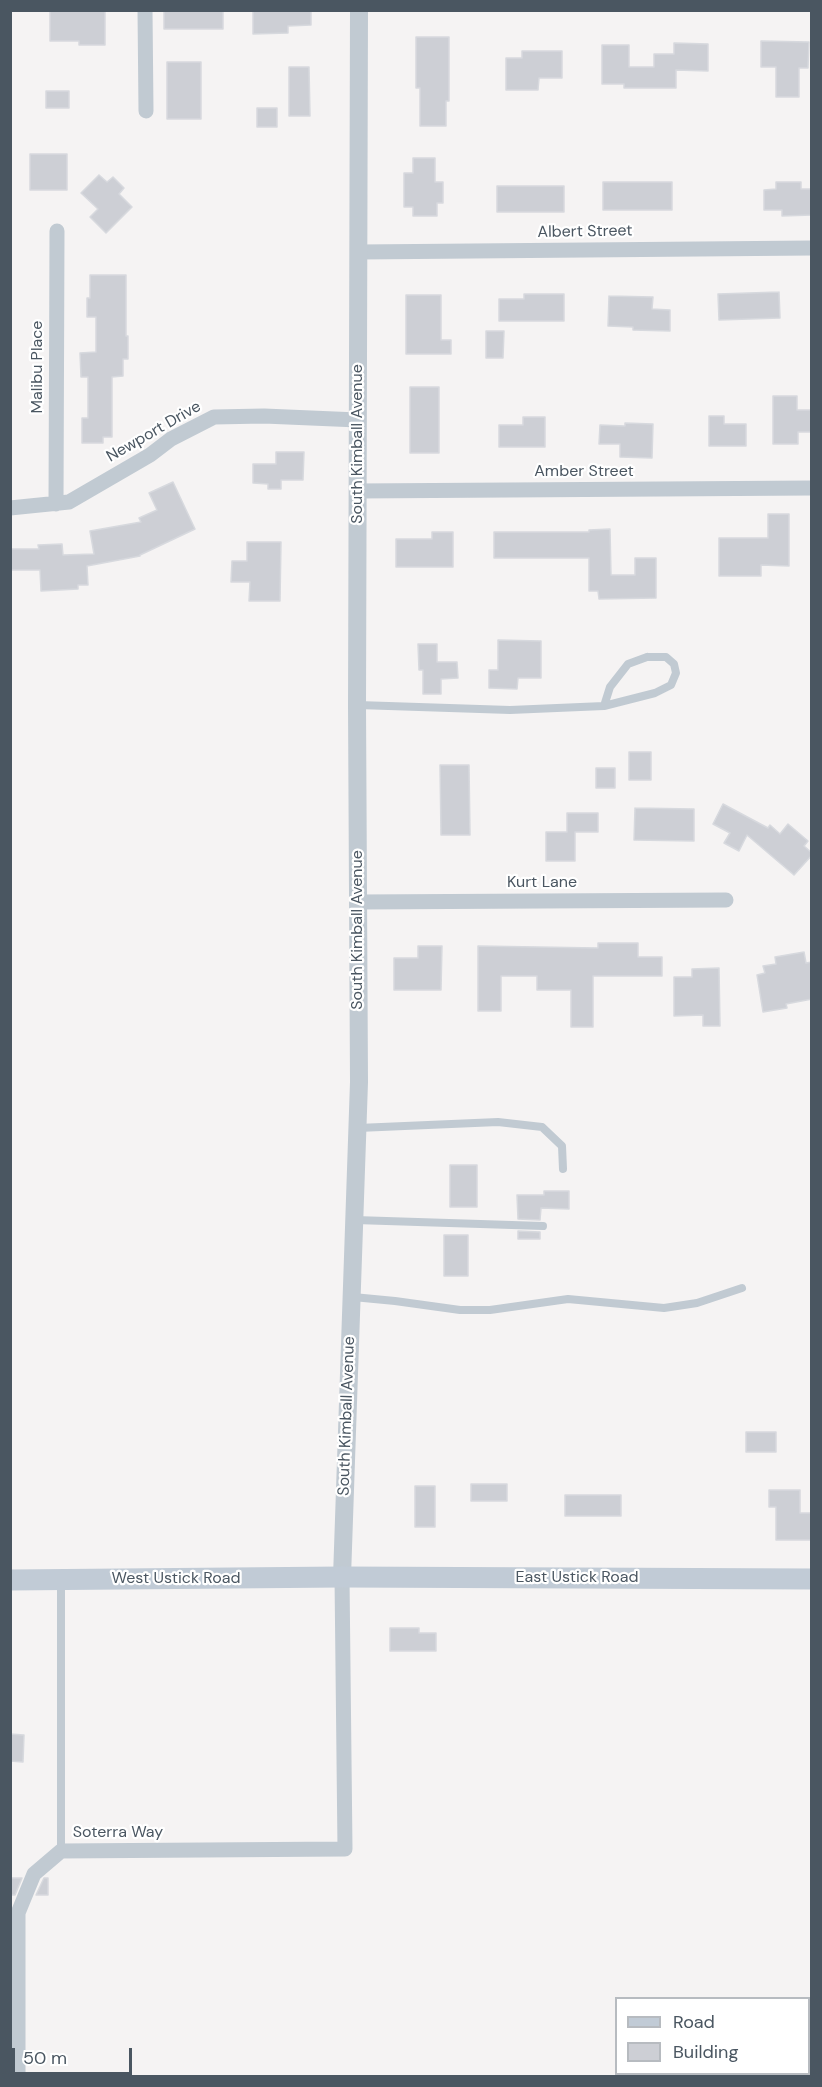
<!DOCTYPE html>
<html>
<head>
<meta charset="utf-8">
<style>
	body { margin:0 }
	#map { position:relative; width:822px; height:2087px; overflow:hidden; background:#f5f3f3; font-family:"DM Sans",sans-serif }
	canvas { display:block }
	.frame { position:absolute; inset:0; border:12px solid #4a5661; pointer-events:none }
	.legend { position:absolute; left:615px; top:1997px; width:195px; height:78px; box-sizing:border-box; background:#fff; border:2px solid #b7bbc0; margin:0; padding:8px 10px; list-style:none; font-size:18px; color:#4a5661 }
	.legend li { display:flex; align-items:center; gap:12px; height:30px }
	.legend b { width:30px; border:2px solid #b7bbc0 }
	.scale { position:absolute; left:12px; top:2048px; width:120px; height:27px; box-sizing:border-box; border:3px solid #4a5661; border-top:0; padding-left:8px; font-size:18px; line-height:21px; white-space:nowrap; color:#4a5661; -webkit-text-stroke:4px #fff; paint-order:stroke }
</style>
</head>
<body>
<div id="map">
<canvas width="822" height="2087"></canvas>
<div class="frame"></div>
<ul class="legend">
<li><b style="height:8px;background:#c1cbd6"></b>Road</li>
<li><b style="height:16px;background:#cdcfd5"></b>Building</li>
</ul>
<div class="scale">50 m</div>
</div>
<script>
const ctx = document.querySelector('canvas').getContext('2d');
ctx.lineJoin = 'round';
function fillPath(path, color) {
  ctx.fillStyle = color;
  ctx.fill(path, 'evenodd');
}
function poly(rows) {
  const path = new Path2D();
  for (const r of rows) {
    path.moveTo(r[0], r[1]);
    for (let i = 2; i < r.length; i += 2) path.lineTo(r[i], r[i + 1]);
  }
  return path;
}
function strokePath(path, color, width, dash) {
  ctx.strokeStyle = color;
  ctx.lineWidth = width;
  ctx.lineCap = dash ? 'butt' : 'round';
  ctx.setLineDash(dash || []);
  ctx.stroke(path);
}
function write(font, color, halo, rows, align = 'center') {
  ctx.font = font + ' "DM Sans",sans-serif';
  ctx.lineWidth = 4.5;
  ctx.setLineDash([]);
  ctx.textBaseline = 'middle';
  ctx.strokeStyle = halo;
  ctx.fillStyle = color;
  for (const [text, x, y, turn = 0] of rows) {
    ctx.save();
    ctx.translate(x, y);
    ctx.rotate((+turn || 0) * Math.PI / 180);
    ctx.textAlign = isNaN(turn) ? turn : align;
    if (halo) ctx.strokeText(text, 0, 0);
    ctx.fillText(text, 0, 0);
    ctx.restore();
  }
}
const building = poly([
	[50,10,105,10,105,45,79,45,79,41,50,41,50,10],
	[164,10,223,10,223,29,164,29,164,10],
	[253,10,311,10,311,25,288,26,288,33,253,34,253,10],
	[416,37,449,37,449,101,446,101,446,126,420,126,420,88,416,88,416,37],
	[761,41,809,42,808,68,799,68,799,97,776,97,776,67,761,67,761,41],
	[674,43,708,44,708,71,676,70,676,88,624,88,624,84,602,84,602,45,629,45,629,67,654,67,654,54,674,54,674,43],
	[522,51,562,51,562,78,539,78,538,90,506,90,506,58,522,58,522,51],
	[167,62,201,62,201,119,167,119,167,62],
	[289,67,309,67,310,116,289,116,289,67],
	[46,91,69,91,69,108,46,108,46,91],
	[257,108,277,108,277,127,257,127,257,108],
	[30,154,67,154,67,190,30,190,30,154],
	[413,158,435,158,435,182,443,182,443,203,437,203,437,216,413,216,413,207,404,207,404,173,413,173,413,158],
	[99,175,107,182,113,177,124,188,119,194,132,207,106,233,90,217,98,209,81,193,99,175],
	[603,182,672,182,672,210,603,210,603,182],
	[776,182,801,182,801,189,812,189,812,215,782,216,782,210,764,210,764,190,776,189,776,182],
	[497,186,564,186,564,212,497,212,497,186],
	[90,275,126,275,126,336,128,336,128,359,123,359,123,376,112,377,112,437,103,437,103,443,82,443,82,418,88,418,88,377,81,377,80,353,96,352,96,317,87,317,87,298,90,298,90,275],
	[779,292,780,318,719,320,718,294,779,292],
	[524,294,564,294,564,321,499,321,499,299,524,299,524,294],
	[406,295,441,295,441,340,451,340,451,354,406,354,406,295],
	[609,296,653,297,652,309,670,310,670,331,633,330,633,327,608,326,609,296],
	[486,331,504,331,503,358,486,358,486,331],
	[410,387,439,387,439,453,410,453,410,387],
	[773,396,797,396,797,410,812,410,812,432,798,432,798,444,773,444,773,396],
	[709,416,724,416,724,424,746,424,746,446,709,446,709,416],
	[523,417,545,417,545,447,499,447,499,425,523,425,523,417],
	[625,423,653,424,652,458,620,457,620,444,599,444,600,425,625,426,625,423],
	[276,452,304,452,303,480,281,480,281,489,268,489,268,484,253,483,253,464,276,464,276,452],
	[173,482,195,529,140,555,140,556,87,566,88,585,78,585,78,589,41,591,40,570,10,570,10,549,39,549,38,545,62,544,63,555,94,554,90,531,141,522,139,518,157,510,149,493,173,482],
	[768,514,789,514,789,566,761,565,761,576,719,576,719,538,768,538,768,514],
	[610,529,611,575,635,575,635,558,656,558,656,598,599,599,598,591,589,591,589,558,494,558,494,532,589,532,589,530,610,529],
	[432,532,453,532,453,567,396,567,396,539,432,539,432,532],
	[247,542,281,542,280,601,249,601,250,582,231,582,232,561,247,561,247,542],
	[498,640,541,641,541,678,518,678,517,689,489,688,489,670,498,670,498,640],
	[418,644,437,644,437,662,457,662,458,678,441,679,441,694,423,694,423,670,419,670,418,644],
	[629,752,651,752,651,780,629,780,629,752],
	[440,765,469,765,470,835,441,835,440,765],
	[596,768,615,768,615,788,596,788,596,768],
	[723,804,768,828,770,825,780,834,788,824,808,841,804,846,812,853,812,855,794,875,747,835,739,851,724,843,730,833,713,824,723,804],
	[635,808,694,809,694,841,634,840,635,808],
	[567,813,598,813,598,832,575,832,575,861,546,861,546,832,567,832,567,813],
	[598,943,638,943,638,957,662,957,662,976,593,976,593,1027,571,1027,571,990,537,990,537,976,501,976,501,1011,478,1011,478,946,598,948,598,943],
	[418,946,442,946,441,990,394,990,394,958,418,958,418,946],
	[804,952,806,963,812,962,812,999,786,1004,787,1008,763,1012,757,975,765,973,763,966,776,964,775,957,804,952],
	[719,968,720,1026,703,1026,703,1015,674,1016,674,977,692,977,692,969,719,968],
	[450,1165,477,1165,477,1207,450,1207,450,1165],
	[544,1191,569,1191,569,1209,541,1208,540,1220,518,1219,517,1195,544,1195,544,1191],
	[518,1231,540,1232,540,1239,518,1239,518,1231],
	[444,1235,468,1235,468,1276,444,1276,444,1235],
	[746,1432,776,1432,776,1452,746,1452,746,1432],
	[471,1484,507,1484,507,1501,471,1501,471,1484],
	[415,1486,435,1486,435,1527,415,1527,415,1486],
	[769,1490,800,1490,800,1513,812,1513,812,1540,776,1540,776,1507,769,1507,769,1490],
	[565,1495,621,1495,621,1516,565,1516,565,1495],
	[390,1628,419,1628,419,1633,436,1633,436,1651,390,1651,390,1628],
	[10,1734,24,1735,23,1762,10,1761,10,1734],
	[10,1878,22,1878,15,1895,10,1895,10,1878],
	[44,1878,48,1878,48,1895,36,1895,44,1878]
]);
const service = poly([
	[647,657,666,657,674,664,676,673,671,685,655,693,604,706,610,687,628,664,647,657],
	[358,705,510,710,604,706],
	[358,1128,498,1122,542,1127,562,1146,563,1169],
	[355,1220,543,1226],
	[353,1297,395,1301,460,1310,490,1310,568,1299,664,1308,697,1303,742,1288],
	[61,1851,61,1581]
]);
const minor = poly([
	[145,10,146,111],
	[359,252,812,248],
	[357,491,812,488],
	[56,504,57,231],
	[10,508,69,502,150,455,171,439,214,417,264,416,358,420],
	[358,902,726,900],
	[18,2076,18,1913,34,1874,61,1851,345,1849,342,1577]
]);
const tertiary = poly([
	[342,1577,359,1082,357,705,359,10]
]);
const secondary = poly([
	[10,1580,342,1577,812,1579]
]);
const streetNames = [
	["Albert Street",585,232,-1],
	["Malibu Place",38,367,-90],
	["Newport Drive",154,432,-30],
	["South Kimball Avenue",358,444,-90],
	["Amber Street",584,472],
	["Kurt Lane",542,883],
	["South Kimball Avenue",358,930,-90],
	["South Kimball Avenue",347,1416,-88],
	["East Ustick Road",577,1578],
	["West Ustick Road",176,1579],
	["Soterra Way",118,1833]
];
fillPath(building, '#cdcfd5');
strokePath(building, '#d7d9de', 1.5);
strokePath(service, '#c1cad2', 8);
strokePath(minor, '#c1cad2', 15);
strokePath(tertiary, '#c1cad2', 18);
strokePath(secondary, '#c1cbd6', 21);
write('16px', '#4a5661', '#fff', streetNames);
</script>
</body>
</html>
